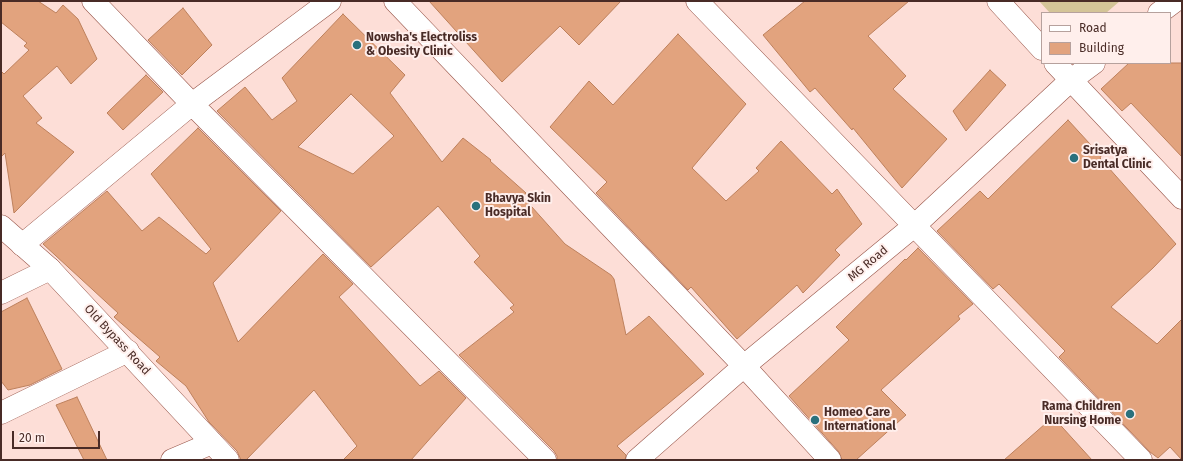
<!DOCTYPE html>
<html>
<head>
<meta charset="utf-8">
<style>
	body { margin:0 }
	#map { position:relative; width:1183px; height:461px; overflow:hidden; background:#fdded7; font-family:"Fira Sans",sans-serif }
	canvas { display:block }
	.frame { position:absolute; inset:0; border:2px solid #492b26; pointer-events:none }
	.legend { position:absolute; left:1041px; top:12px; width:130px; height:52px; box-sizing:border-box; background:#ffefec; border:1px solid #b6a19d; margin:0; padding:5px 7px; list-style:none; font-size:12px; color:#492b26 }
	.legend li { display:flex; align-items:center; gap:8px; height:20px }
	.legend b { width:20px; border:1px solid #b6a19d }
	.scale { position:absolute; left:12px; top:431px; width:88px; height:18px; box-sizing:border-box; border:2px solid #492b26; border-top:0; padding-left:5px; font-size:12px; line-height:14px; white-space:nowrap; color:#492b26; -webkit-text-stroke:3px #ffefec; paint-order:stroke }
</style>
</head>
<body>
<div id="map">
<canvas width="1183" height="461"></canvas>
<div class="frame"></div>
<ul class="legend">
<li><b style="height:5px;background:#fff"></b>Road</li>
<li><b style="height:11px;background:#e2a37e"></b>Building</li>
</ul>
<div class="scale">20 m</div>
</div>
<script>
const ctx = document.querySelector('canvas').getContext('2d');
ctx.lineJoin = 'round';
function fillPath(path, color) {
  ctx.fillStyle = color;
  ctx.fill(path, 'evenodd');
}
function poly(rows) {
  const path = new Path2D();
  for (const r of rows) {
    path.moveTo(r[0], r[1]);
    for (let i = 2; i < r.length; i += 2) path.lineTo(r[i], r[i + 1]);
  }
  return path;
}
function strokePath(path, color, width, dash) {
  ctx.strokeStyle = color;
  ctx.lineWidth = width;
  ctx.lineCap = dash ? 'butt' : 'round';
  ctx.setLineDash(dash || []);
  ctx.stroke(path);
}
function write(font, color, halo, rows, align = 'center') {
  ctx.font = font + ' "Fira Sans",sans-serif';
  ctx.lineWidth = 4;
  ctx.setLineDash([]);
  ctx.textBaseline = 'middle';
  ctx.strokeStyle = halo;
  ctx.fillStyle = color;
  for (const [text, x, y, turn = 0] of rows) {
    ctx.save();
    ctx.translate(x, y);
    ctx.rotate((+turn || 0) * Math.PI / 180);
    ctx.textAlign = isNaN(turn) ? turn : align;
    if (halo) ctx.strokeText(text, 0, 0);
    ctx.fillText(text, 0, 0);
    ctx.restore();
  }
}
const green = poly([
	[1039,1,1120,1,1106,13,1050,13]
]);
const building = poly([
	[1,1,38,1,56,13,63,5,78,19,97,59,71,84,57,66,23,96,42,118,36,123,74,152,14,213,5,153,1,157,1,71,4,74,29,50,24,46,27,43,1,22,1,1],
	[429,1,621,1,579,45,560,26,502,82,429,1],
	[805,1,909,1,868,36,906,76,893,89,947,139,902,188,853,128,852,130,815,88,810,92,763,35,805,1],
	[183,8,212,45,182,75,148,40,183,8],
	[343,14,405,75,390,93,442,162,463,138,491,160,490,161,526,193,523,197,565,244,611,275,614,279,626,335,649,316,704,374,617,446,626,455,625,460,557,460,557,456,554,451,459,355,514,312,510,308,514,305,474,262,480,256,438,206,371,267,217,111,245,87,272,120,297,101,282,78,343,14],
	[351,94,394,136,353,174,298,147,351,94],
	[678,34,746,104,692,168,726,201,759,171,756,168,781,141,832,194,837,189,862,224,835,250,840,255,803,293,797,285,737,339,691,287,688,290,596,193,607,182,550,127,589,81,613,105,678,34],
	[1129,63,1182,63,1182,157,1131,103,1122,111,1101,89,1129,63],
	[990,70,1006,85,966,131,953,111,990,70],
	[146,75,163,92,123,130,107,113,146,75],
	[1068,120,1101,156,1100,158,1176,244,1153,268,1111,307,1157,344,1182,319,1182,460,1170,447,1158,458,1150,452,1059,357,1065,351,999,284,993,289,937,231,980,191,988,199,1068,120],
	[198,128,281,211,213,283,238,342,323,254,353,284,339,297,420,386,439,371,466,398,411,460,343,460,357,446,314,390,246,460,241,460,237,451,209,422,186,386,156,361,160,357,114,317,118,313,43,244,107,191,142,231,159,217,206,254,211,249,151,174,198,128],
	[918,248,973,304,958,316,960,319,881,390,906,415,856,460,842,460,839,452,789,396,849,340,836,327,905,259,906,260,918,248],
	[27,298,62,369,30,385,8,390,1,381,1,312,27,298],
	[77,397,107,460,84,460,56,405,77,397],
	[1053,417,1092,460,1004,460,1053,417]
]);
const minor = poly([
	[93,1,192,104,545,460],
	[395,1,744,366,830,460],
	[697,1,1141,460],
	[998,1,1042,49],
	[1159,13,1175,1],
	[1055,63,1182,198],
	[22,245,192,104,330,1],
	[1,293,50,269],
	[1,413,128,351],
	[172,460,212,443],
	[637,460,744,366,914,226,1071,80,1094,63]
]);
const secondary = poly([
	[1,226,50,269,228,460]
]);
const markers = [
	[357,45,5,"#2a717d"],
	[1074,158,5,"#2a717d"],
	[476,206,5,"#2a717d"],
	[1130,414,5,"#2a717d"],
	[815,420,5,"#2a717d"]
];
const poiNames = [
	["Nowsha's Electroliss",366,38],
	["& Obesity Clinic",366,52],
	["Srisatya",1083,151],
	["Dental Clinic",1083,165],
	["Bhavya Skin",485,199],
	["Hospital",485,213],
	["Rama Children",1121,407,"right"],
	["Nursing Home",1121,421,"right"],
	["Homeo Care",824,413],
	["International",824,427]
];
const streetNames = [
	["MG Road",868,264,-40],
	["Old Bypass Road",117,340,47]
];
fillPath(green, '#d4c497');
fillPath(building, '#e2a37e');
strokePath(building, '#bd805c', 1);
strokePath(minor, '#98564a', 23);
strokePath(secondary, '#98564a', 23);
strokePath(minor, '#fff', 22);
strokePath(secondary, '#fff', 22);
for (const [x, y, r, color] of markers) {
  const dot = new Path2D();
  dot.arc(x, y, r, 0, 2 * Math.PI);
  ctx.fillStyle = color;
  ctx.fill(dot);
  strokePath(dot, '#ffefec', 1.5);
}
write('bold 12px', '#492b26', '#ffefec', poiNames, 'left');
write('12px', '#492b26', '#ffefec', streetNames);
</script>
</body>
</html>
